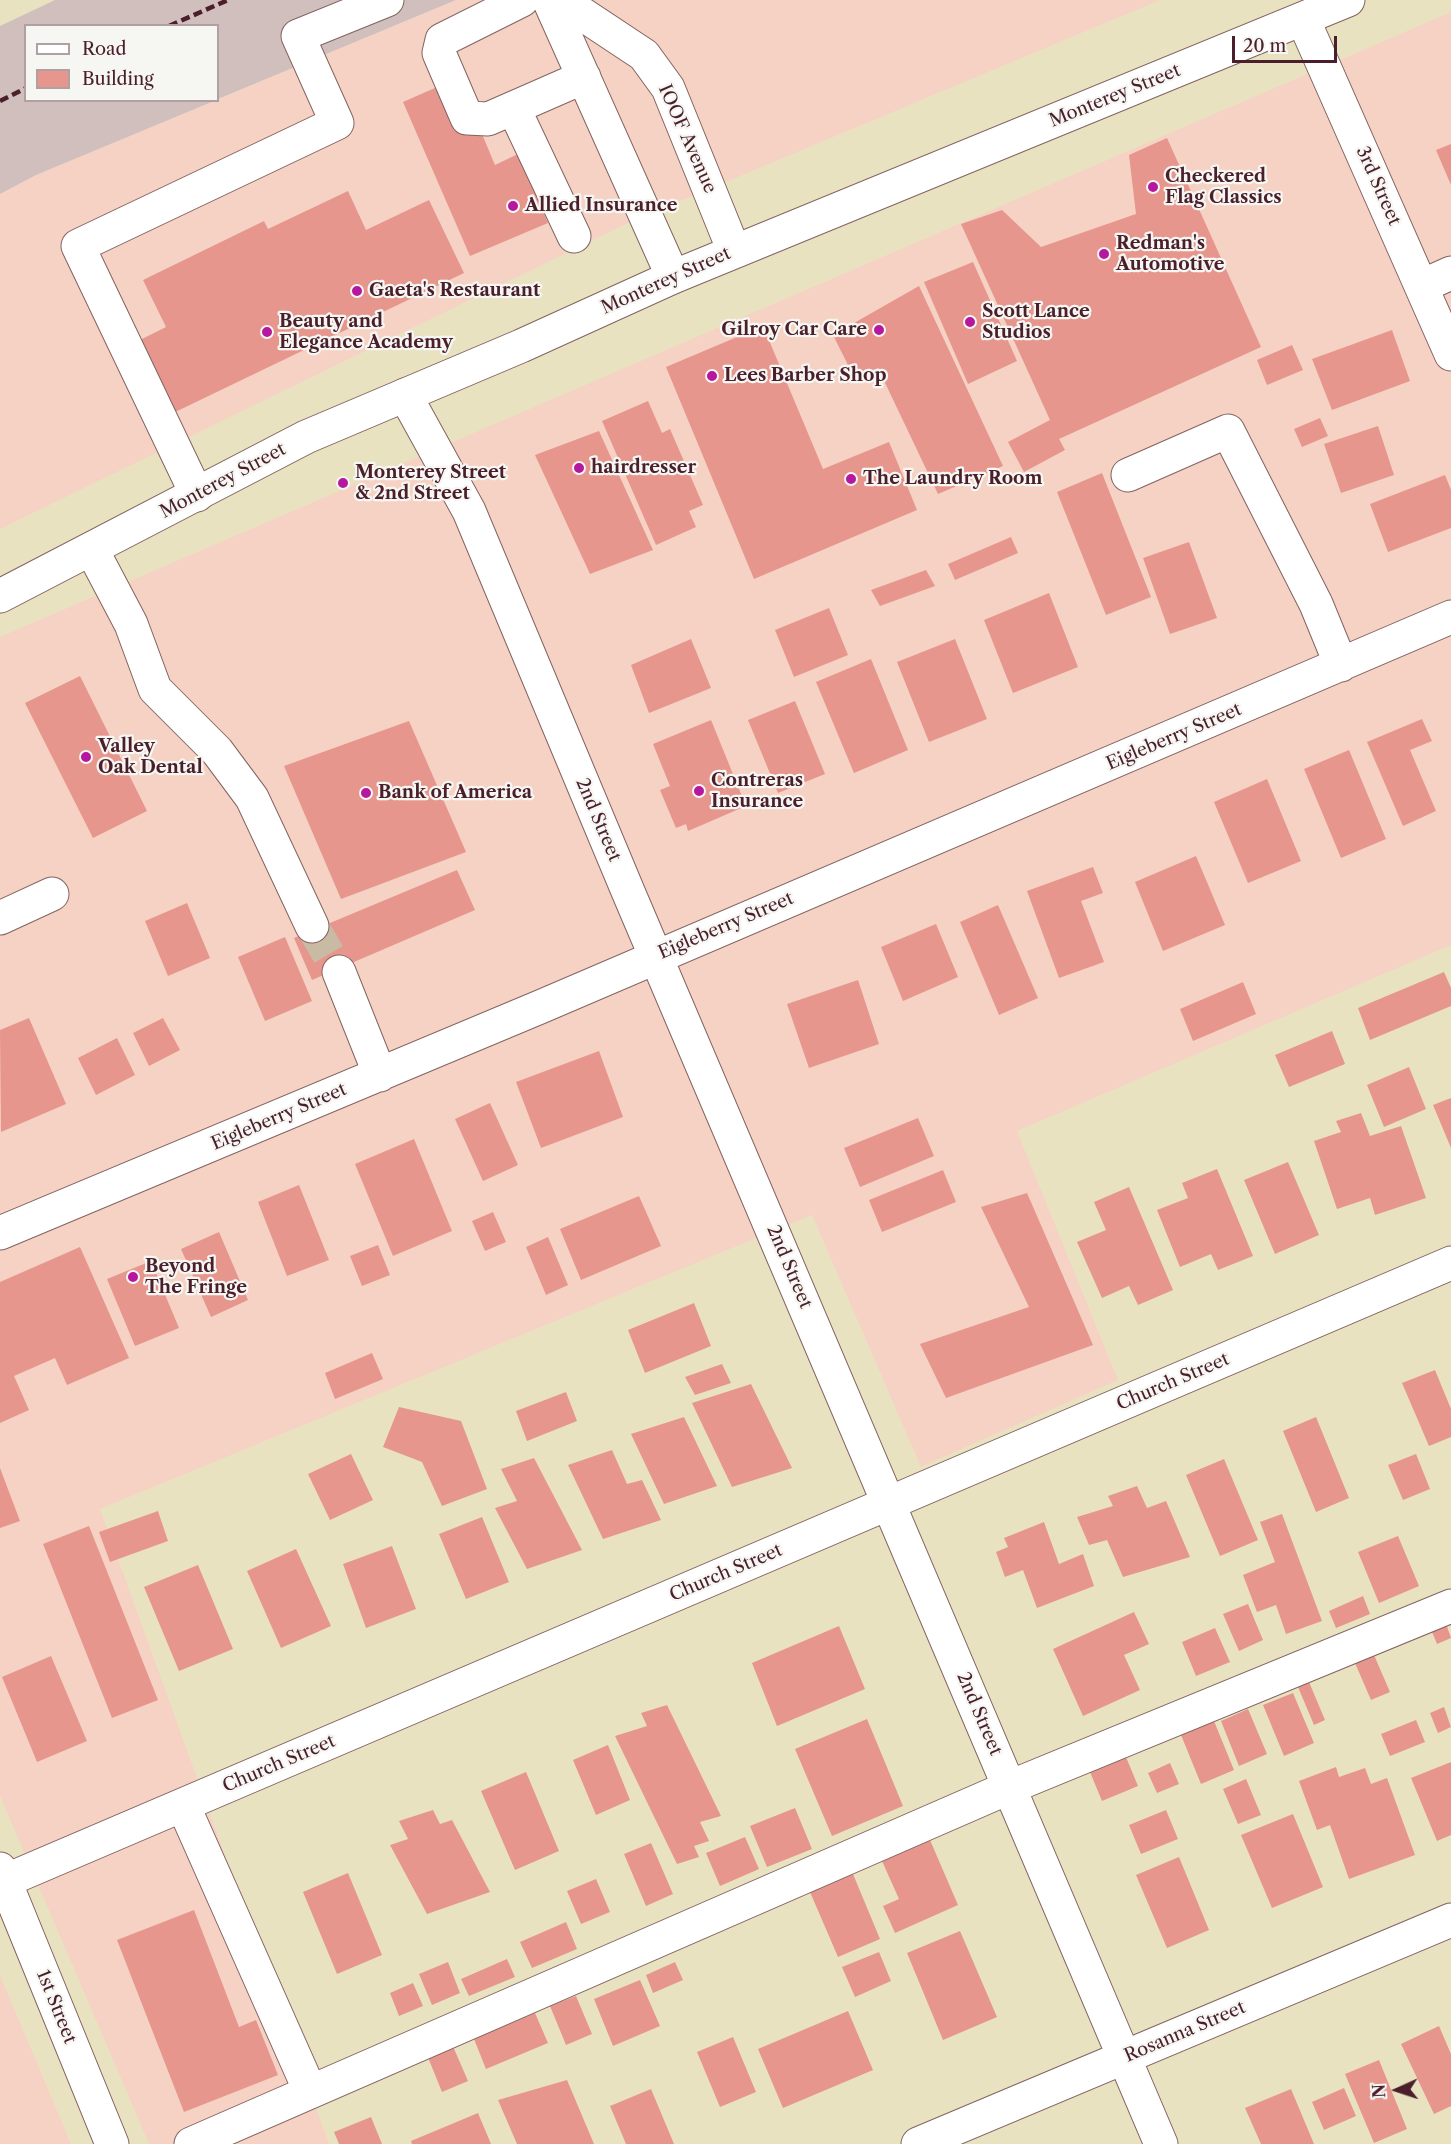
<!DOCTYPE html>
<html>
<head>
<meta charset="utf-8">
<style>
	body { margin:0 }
	#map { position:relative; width:1451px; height:2144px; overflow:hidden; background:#e9e2c1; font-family:"Libre Caslon Text",serif }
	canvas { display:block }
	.legend { position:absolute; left:24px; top:24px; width:195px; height:78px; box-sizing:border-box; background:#f6f6f2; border:2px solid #b1a0a2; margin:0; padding:8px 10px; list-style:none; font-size:18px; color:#4a1f2b }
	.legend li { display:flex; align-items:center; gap:12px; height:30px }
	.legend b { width:30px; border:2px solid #b1a0a2 }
	.north { position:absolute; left:1367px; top:2060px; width:60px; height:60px; -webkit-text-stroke:4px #f6f6f2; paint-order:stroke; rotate:267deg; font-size:16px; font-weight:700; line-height:24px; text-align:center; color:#4a1f2b }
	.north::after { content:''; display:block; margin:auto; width:21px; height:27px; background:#4a1f2b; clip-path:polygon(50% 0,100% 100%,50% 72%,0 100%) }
	.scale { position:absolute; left:1232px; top:36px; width:105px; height:27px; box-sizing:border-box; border:3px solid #4a1f2b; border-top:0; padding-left:8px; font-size:18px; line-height:21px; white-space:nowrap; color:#4a1f2b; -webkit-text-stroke:4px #f6f6f2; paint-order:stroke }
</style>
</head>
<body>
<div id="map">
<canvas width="1451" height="2144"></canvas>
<ul class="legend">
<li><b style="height:8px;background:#fff"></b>Road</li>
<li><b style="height:16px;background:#e6968d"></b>Building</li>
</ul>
<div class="north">N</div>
<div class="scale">20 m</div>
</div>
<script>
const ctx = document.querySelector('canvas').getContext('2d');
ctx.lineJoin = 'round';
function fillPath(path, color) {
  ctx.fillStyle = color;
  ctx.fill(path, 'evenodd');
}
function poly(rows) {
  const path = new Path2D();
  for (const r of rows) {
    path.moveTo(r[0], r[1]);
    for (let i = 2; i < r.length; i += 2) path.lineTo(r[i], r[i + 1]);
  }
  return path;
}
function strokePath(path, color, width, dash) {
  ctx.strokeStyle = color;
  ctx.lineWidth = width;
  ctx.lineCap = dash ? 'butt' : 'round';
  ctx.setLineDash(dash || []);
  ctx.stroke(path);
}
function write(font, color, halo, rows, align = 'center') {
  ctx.font = font + ' "Libre Caslon Text",serif';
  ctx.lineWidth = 4.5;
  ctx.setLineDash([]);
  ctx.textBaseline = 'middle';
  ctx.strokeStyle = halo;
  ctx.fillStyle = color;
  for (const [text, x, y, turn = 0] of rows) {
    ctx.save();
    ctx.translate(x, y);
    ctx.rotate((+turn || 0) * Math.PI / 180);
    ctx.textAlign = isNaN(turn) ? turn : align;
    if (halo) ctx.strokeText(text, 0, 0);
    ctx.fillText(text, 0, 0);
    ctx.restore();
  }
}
const built = poly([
	[456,0,1160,0,628,223,0,529,0,194,36,175],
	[1451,12,1451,945,1017,1131,1118,1380,921,1467,812,1215,100,1509,329,2144,149,2144,0,1796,0,637],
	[0,1975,71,2144,0,2144]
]);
const industrial = poly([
	[55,0,456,0,218,99,218,26,26,26,26,100,214,101,36,175,0,194,0,26]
]);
const building = poly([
	[444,84,479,127,495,165,518,154,548,223,470,256,403,102],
	[1167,138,1261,347,1059,439,1065,450,1024,472,1008,442,1050,420,961,224,1002,210,1041,247,1136,214,1129,155],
	[1451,144,1451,185,1436,150],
	[348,191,366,230,429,200,464,273,169,415,134,343,166,327,143,280,264,221,268,229],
	[973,262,1017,361,968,384,924,282],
	[919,286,1003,466,938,494,878,368,855,379,833,335],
	[763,326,823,469,889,442,917,510,754,579,666,367],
	[1392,330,1410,381,1332,410,1312,359],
	[1292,345,1303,370,1267,385,1257,360],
	[648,401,662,433,670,429,703,505,689,511,696,527,656,545,602,421],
	[1320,418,1328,436,1302,447,1294,429],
	[1378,426,1394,475,1341,493,1324,444],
	[599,431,653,550,590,574,535,455],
	[1102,473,1151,597,1106,615,1057,492],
	[1445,475,1451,490,1451,528,1388,552,1370,504],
	[1011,537,1018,553,955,580,948,564],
	[1189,542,1217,618,1170,634,1143,558],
	[926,570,935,586,880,606,871,590],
	[1049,593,1078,667,1013,693,984,620],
	[829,608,848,655,794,677,775,630],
	[691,639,711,688,649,713,631,665],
	[955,639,987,719,929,742,897,662],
	[871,659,908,750,854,773,816,682],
	[80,676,147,811,93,838,25,703],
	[795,701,825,774,778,793,748,720],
	[1422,719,1432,741,1410,750,1436,811,1403,826,1367,742],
	[711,720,746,806,688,831,686,824,676,828,660,790,670,786,653,744],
	[409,721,466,852,341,899,284,766],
	[1349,750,1386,839,1341,858,1304,769],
	[1267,779,1301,861,1248,883,1214,802],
	[1196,856,1225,925,1163,951,1135,882],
	[1093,867,1103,893,1081,901,1104,962,1059,978,1027,891],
	[457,870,475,910,312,980,294,938],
	[187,903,210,958,168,976,145,921],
	[998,905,1038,998,999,1015,960,922],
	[936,924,958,977,903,1001,881,947],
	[285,937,312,1001,265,1021,238,957],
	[1444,972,1451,988,1451,1006,1370,1040,1358,1008],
	[858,980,879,1044,809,1068,787,1004],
	[1243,982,1256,1014,1193,1041,1180,1009],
	[29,1018,66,1104,1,1132,0,1030],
	[163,1018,180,1050,149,1066,133,1033],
	[1332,1031,1345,1064,1289,1087,1275,1055],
	[117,1038,135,1075,96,1095,78,1058],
	[599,1051,623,1117,541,1148,516,1082],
	[1409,1067,1426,1109,1384,1127,1367,1085],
	[1451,1098,1451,1148,1433,1105],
	[490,1103,518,1165,483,1181,455,1119],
	[1361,1113,1370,1136,1401,1126,1426,1198,1375,1215,1370,1198,1337,1209,1314,1141,1341,1132,1336,1121],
	[918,1118,934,1156,860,1187,844,1148],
	[414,1139,452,1231,393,1256,355,1164],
	[1288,1162,1319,1235,1275,1254,1244,1180],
	[1217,1169,1253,1256,1218,1270,1211,1254,1180,1267,1157,1210,1188,1198,1182,1183],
	[943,1170,956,1202,882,1232,869,1200],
	[299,1185,329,1260,287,1276,258,1202],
	[1129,1187,1173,1290,1138,1305,1129,1286,1102,1298,1077,1242,1106,1230,1094,1202],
	[1027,1193,1093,1345,946,1398,920,1344,1029,1307,981,1207],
	[639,1196,661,1246,581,1280,560,1229],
	[493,1212,506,1242,485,1251,472,1221],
	[219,1232,248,1300,211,1317,181,1249],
	[548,1237,568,1285,546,1295,526,1247],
	[378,1245,390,1275,362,1286,350,1256],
	[80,1247,129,1358,67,1385,55,1358,14,1376,29,1410,0,1423,0,1282],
	[151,1261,179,1328,135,1346,107,1279],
	[694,1303,711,1346,645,1373,628,1330],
	[372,1353,383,1379,335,1399,325,1373],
	[722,1364,731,1383,695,1395,685,1377],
	[1435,1370,1451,1409,1451,1437,1429,1446,1402,1383],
	[751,1384,792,1468,732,1487,692,1403],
	[566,1392,577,1421,527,1441,516,1411],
	[399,1407,461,1421,487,1489,442,1506,422,1462,383,1447],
	[684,1417,717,1486,664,1504,631,1434],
	[1316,1417,1349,1498,1316,1512,1283,1431],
	[612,1450,627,1484,642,1480,661,1520,603,1539,568,1465],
	[351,1454,373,1500,330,1520,308,1474],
	[1416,1454,1430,1489,1403,1500,1388,1465],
	[534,1458,582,1550,527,1569,495,1508,517,1501,501,1469],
	[1224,1459,1258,1540,1220,1556,1186,1475],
	[0,1468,20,1521,0,1528],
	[1137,1486,1147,1508,1166,1501,1190,1557,1123,1577,1107,1540,1089,1545,1077,1517,1113,1506,1108,1496],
	[158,1511,168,1541,110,1562,99,1532],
	[1282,1514,1322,1621,1286,1634,1276,1605,1257,1612,1243,1575,1275,1562,1260,1522],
	[482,1517,509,1582,466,1599,439,1534],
	[1044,1522,1059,1564,1083,1554,1094,1586,1037,1608,1023,1570,1005,1577,996,1552,1008,1547,1004,1538],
	[89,1526,158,1700,112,1718,43,1544],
	[1398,1536,1419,1586,1379,1603,1358,1552],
	[392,1546,416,1609,366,1628,343,1564],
	[296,1549,331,1626,281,1648,247,1571],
	[198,1565,233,1649,179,1671,144,1587],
	[1363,1596,1370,1614,1336,1628,1329,1611],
	[1248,1604,1263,1640,1239,1651,1223,1614],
	[1134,1612,1149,1644,1124,1655,1140,1690,1083,1716,1053,1649],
	[1445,1621,1451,1638,1437,1644,1430,1627],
	[839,1626,865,1689,777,1726,752,1663],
	[1215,1628,1230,1662,1196,1676,1182,1642],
	[1374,1655,1390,1692,1371,1700,1355,1663],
	[51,1656,87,1741,37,1762,2,1677],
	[1309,1682,1325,1720,1314,1725,1298,1687],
	[1293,1693,1314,1743,1284,1756,1263,1705],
	[667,1705,721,1816,700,1822,709,1841,694,1846,699,1857,677,1864,615,1736,647,1726,641,1713],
	[1444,1707,1451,1727,1438,1733,1430,1713],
	[1248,1709,1267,1754,1239,1766,1221,1721],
	[867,1719,903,1806,832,1836,795,1749],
	[1416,1720,1425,1742,1390,1756,1381,1734],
	[1214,1721,1234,1770,1201,1784,1181,1735],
	[608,1745,630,1800,596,1815,573,1760],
	[1126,1757,1138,1786,1102,1801,1090,1772],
	[1451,1762,1451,1835,1437,1841,1411,1778],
	[1170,1763,1179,1784,1157,1793,1148,1773],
	[1336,1767,1339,1777,1365,1768,1371,1784,1387,1778,1415,1855,1349,1879,1330,1825,1317,1830,1299,1781],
	[526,1772,559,1851,515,1870,481,1791],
	[1246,1779,1261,1815,1238,1824,1223,1789],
	[795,1808,812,1849,767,1867,750,1826],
	[433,1810,440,1824,452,1820,490,1892,427,1914,390,1845,408,1839,399,1821],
	[1166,1810,1178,1839,1141,1854,1129,1825],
	[1293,1814,1323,1887,1272,1908,1241,1835],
	[745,1837,759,1869,720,1886,706,1853],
	[930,1840,958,1905,895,1933,883,1906,899,1899,882,1861],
	[651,1843,673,1894,646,1906,624,1854],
	[1179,1857,1209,1930,1167,1948,1136,1875],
	[348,1873,382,1955,337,1974,303,1892],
	[853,1874,880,1939,838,1957,810,1892],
	[596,1879,610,1912,581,1924,567,1891],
	[194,1910,239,2027,256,2020,278,2075,184,2112,117,1940],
	[566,1922,577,1949,532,1968,520,1942],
	[960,1931,997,2017,943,2040,907,1953],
	[879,1952,891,1981,855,1997,842,1967],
	[507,1959,515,1977,469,1996,461,1979],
	[448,1962,460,1993,432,2005,419,1974],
	[675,1962,683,1980,653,1993,646,1975],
	[640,1980,660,2026,613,2046,594,1999],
	[413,1983,423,2006,399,2016,390,1993],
	[576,1996,592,2034,566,2045,550,2006],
	[848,2011,873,2070,783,2108,758,2049],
	[535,2013,548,2043,486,2069,474,2039],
	[1439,2026,1451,2054,1451,2106,1434,2114,1401,2044],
	[733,2037,756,2092,720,2107,697,2052],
	[452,2044,468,2081,442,2092,427,2055],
	[1379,2060,1407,2129,1374,2143,1345,2074],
	[567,2080,594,2144,517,2144,498,2100],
	[1344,2088,1356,2116,1324,2130,1312,2102],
	[651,2089,674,2144,626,2144,610,2106],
	[1291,2089,1314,2144,1261,2144,1245,2108],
	[478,2113,491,2144,412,2144,411,2141],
	[371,2117,382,2144,339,2144,334,2132]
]);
const minorTunnel = poly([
	[312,926,339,972]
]);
const minor = poly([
	[522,0,442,40,439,53,467,118,488,119,584,77],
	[549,0,673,277],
	[561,0,644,55,668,88,734,251],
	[1303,19,1451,354],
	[514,109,574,236],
	[1422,286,1451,273],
	[405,395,469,511,627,889,1161,2144],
	[1128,475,1228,431,1316,604,1341,665],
	[197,495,78,246,337,123,298,36,387,0],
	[92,550,131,624,155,689,217,751,252,798,312,926],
	[0,918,52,894],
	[339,972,380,1075],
	[0,1233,540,1007,1451,617],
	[183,1805,310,2091],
	[0,1883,1451,1263],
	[191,2144,1010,1787,1451,1606],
	[918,2144,1451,1920]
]);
const major = poly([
	[0,596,306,437,521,346,673,277,1348,0],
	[0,1869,112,2144]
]);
const rail = poly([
	[169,26,228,0],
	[0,101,26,88]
]);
const markers = [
	[1153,187,6,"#b5179e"],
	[513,206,6,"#b5179e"],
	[1104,254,6,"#b5179e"],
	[357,291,6,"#b5179e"],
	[970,322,6,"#b5179e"],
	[879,330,6,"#b5179e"],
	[267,332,6,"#b5179e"],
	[712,376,6,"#b5179e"],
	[579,468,6,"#b5179e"],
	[851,479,6,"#b5179e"],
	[343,483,6,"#b5179e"],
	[86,757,6,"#b5179e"],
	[699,791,6,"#b5179e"],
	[366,793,6,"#b5179e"],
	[133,1277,6,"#b5179e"]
];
const streetNames = [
	["Monterey Street",1115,96,-22],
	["IOOF Avenue",687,139,66],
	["3rd Street",1378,186,66],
	["Monterey Street",666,281,-24],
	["Monterey Street",223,481,-28],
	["Eigleberry Street",1174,737,-23],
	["2nd Street",598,820,67],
	["Eigleberry Street",726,926,-23],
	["Eigleberry Street",279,1117,-23],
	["2nd Street",789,1267,67],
	["Church Street",1173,1382,-23],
	["Church Street",726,1573,-23],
	["2nd Street",979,1714,67],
	["Church Street",279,1764,-23],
	["1st Street",56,2007,68],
	["Rosanna Street",1185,2032,-23]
];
const poiNames = [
	["Checkered",1165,177],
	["Flag Classics",1165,198],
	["Allied Insurance",525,206],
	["Redman's",1116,244],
	["Automotive",1116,265],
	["Gaeta's Restaurant",369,291],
	["Scott Lance",982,312],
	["Studios",982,333],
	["Beauty and",279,322],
	["Elegance Academy",279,343],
	["Gilroy Car Care",867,330,"right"],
	["Lees Barber Shop",724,376],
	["hairdresser",591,468],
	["Monterey Street",355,473],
	["& 2nd Street",355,494],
	["The Laundry Room",863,479],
	["Valley",98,747],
	["Oak Dental",98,768],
	["Contreras",711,781],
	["Insurance",711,802],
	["Bank of America",378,793],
	["Beyond",145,1267],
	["The Fringe",145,1288]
];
fillPath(built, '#f6d2c4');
fillPath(industrial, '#d1bfbe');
fillPath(building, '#e6968d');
strokePath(minorTunnel, '#c9bba3', 33, [33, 16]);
strokePath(minor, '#826360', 35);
strokePath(major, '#826360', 35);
strokePath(minor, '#fff', 33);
strokePath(major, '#fff', 33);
strokePath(rail, '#4a1f2b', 4.5, [9, 4.5]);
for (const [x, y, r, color] of markers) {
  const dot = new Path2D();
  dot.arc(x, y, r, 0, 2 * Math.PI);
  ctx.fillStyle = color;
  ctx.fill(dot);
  strokePath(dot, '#f6f6f2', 2);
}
write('18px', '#4a1f2b', '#f6f6f2', streetNames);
write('bold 18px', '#4a1f2b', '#f6f6f2', poiNames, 'left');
</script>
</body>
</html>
